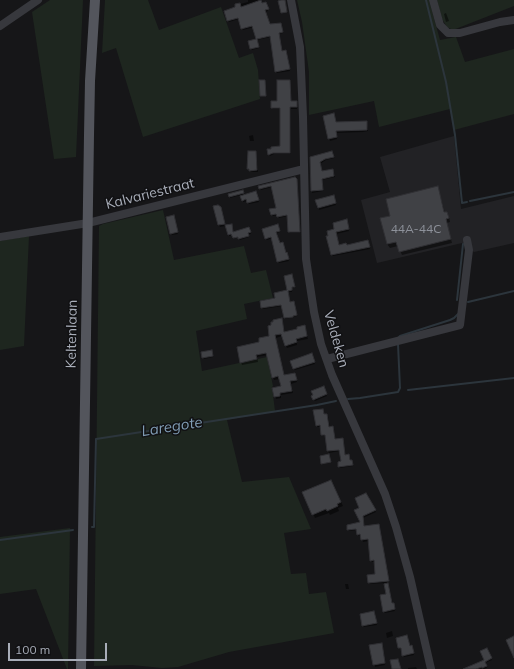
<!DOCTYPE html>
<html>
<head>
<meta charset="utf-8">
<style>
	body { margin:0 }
	#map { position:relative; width:514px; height:669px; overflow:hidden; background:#161618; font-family:Mulish,sans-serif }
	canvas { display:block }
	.scale { position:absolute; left:8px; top:643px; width:99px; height:18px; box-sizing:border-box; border:2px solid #a8adb8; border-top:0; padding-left:5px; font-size:12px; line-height:14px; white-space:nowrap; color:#a8adb8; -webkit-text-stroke:3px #111113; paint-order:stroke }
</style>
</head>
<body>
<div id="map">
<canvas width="514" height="669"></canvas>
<div class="scale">100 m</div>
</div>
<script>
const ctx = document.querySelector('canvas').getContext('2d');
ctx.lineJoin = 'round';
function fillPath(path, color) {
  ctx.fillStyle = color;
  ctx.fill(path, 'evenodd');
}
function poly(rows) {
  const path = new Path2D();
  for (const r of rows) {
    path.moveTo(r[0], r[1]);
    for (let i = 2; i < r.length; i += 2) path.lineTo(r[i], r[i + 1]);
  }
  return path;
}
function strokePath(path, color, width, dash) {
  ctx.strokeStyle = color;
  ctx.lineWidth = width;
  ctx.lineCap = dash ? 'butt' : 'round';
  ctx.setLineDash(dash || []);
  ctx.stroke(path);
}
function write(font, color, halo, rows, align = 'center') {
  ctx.font = font + ' Mulish,sans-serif';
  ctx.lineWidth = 3;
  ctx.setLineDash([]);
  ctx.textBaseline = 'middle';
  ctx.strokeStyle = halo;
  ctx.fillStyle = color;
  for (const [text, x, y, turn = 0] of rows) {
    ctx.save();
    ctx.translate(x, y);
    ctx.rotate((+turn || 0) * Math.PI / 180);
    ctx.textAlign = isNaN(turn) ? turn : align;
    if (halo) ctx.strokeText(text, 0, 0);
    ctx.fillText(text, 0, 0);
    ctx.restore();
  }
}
const built = poly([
	[454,136,461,209,514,196,514,243,474,252,462,243,377,263,361,200,390,192,380,157]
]);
const green = poly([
	[50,0,83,0,76,157,54,159,32,12],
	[105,0,148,0,159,30,221,7,239,58,253,53,258,70,260,99,143,137,116,48,102,53],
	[297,0,429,0,440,40,456,37,465,62,514,49,514,114,454,130,450,109,379,127,374,101,309,115,309,72,302,22],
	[437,0,514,0,514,6,453,30,447,27,442,19],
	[163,210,174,260,244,246,251,273,266,270,273,298,244,304,247,319,196,331,202,371,267,357,273,386,272,387,275,411,227,420,242,482,289,477,311,529,284,533,291,574,306,573,309,594,326,592,334,633,229,652,178,667,162,668,132,665,94,666,99,226,103,224],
	[29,236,24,346,0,350,0,241],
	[70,528,68,669,67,669,36,589,0,594,0,537]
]);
const shadow = poly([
	[248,0,258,0,259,2,262,4,266,4,268,11,265,12,269,25,281,26,283,33,279,34,282,52,286,51,287,52,290,71,277,73,276,72,271,37,257,40,259,48,252,50,250,42,257,40,254,27,243,30,239,19,229,22,225,11,236,8,236,5,248,2],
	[446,13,449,21,446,22,444,14],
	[290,81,291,102,296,102,297,103,297,109,291,109,290,154,274,154,270,156,268,150,281,147,281,109,273,109,272,107,278,102],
	[324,117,336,123,366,122,368,131,363,132,336,133,337,139,330,141],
	[249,136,253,135,254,141,250,141],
	[256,152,258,172,251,172,248,169],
	[333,154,334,158,326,160,320,164,322,172,333,172,335,177,322,180,323,191,312,193,311,158],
	[296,180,300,233,290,233,288,216,279,218,278,215,273,216,272,215,277,209,272,187,261,190,260,187],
	[437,187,439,191,445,213,447,213,449,217,450,222,447,223,452,243,402,255,398,246,390,248,387,244,391,216],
	[243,193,244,196,257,194,259,202,249,204,248,201,243,202,241,195,230,198,230,197],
	[334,198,336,205,319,210,316,201],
	[214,207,222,210,225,226,220,227,219,225],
	[167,217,174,218,178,234,172,235],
	[347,222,349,231,336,234,339,246,347,246,368,241,370,249,333,256,332,255,336,230],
	[232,226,233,233,250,229,251,234,248,234,249,237,240,240,239,238,234,238,233,235,229,236,229,234],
	[279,227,280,232,277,233,280,244,287,255,289,261,279,263,273,238,267,240,266,238],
	[292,277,295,288,292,288,292,292,288,292,290,303,295,304,297,316,285,319,283,306,263,309,262,308,288,291],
	[281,320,285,333,299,330,304,326,308,339,297,341,297,345,287,348,282,336,276,338,284,376,296,377,297,382,291,384,293,393,281,395,281,398,276,399,275,396,282,387,280,379,274,380,273,377,268,355,257,357,258,362,242,365,241,362,261,343,270,336],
	[212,353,213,357,204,359,203,357],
	[312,356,315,364,295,370,291,361],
	[323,387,327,396,315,401,312,396],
	[323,410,324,415,327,415,328,416,330,428,333,428,334,429,335,440,342,439,345,456,349,455,353,466,340,468,339,467,342,462,340,451,329,453,328,451,326,436,323,436,321,427,317,427,317,426],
	[333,485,343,506,338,508,339,511,330,515,329,513,315,518,304,493],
	[366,494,376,512,363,518,364,527,379,527,389,582,387,583,395,611,385,613,384,612,387,594,385,583,370,584,369,583,376,575,375,562,372,562,371,560,369,541,363,542,361,536,359,536,358,534,357,530,349,531,348,529,361,523,361,508],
	[345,584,348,584,349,589,346,589],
	[375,614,377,625,364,627,363,626],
	[392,631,393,636,387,638,386,633],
	[407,636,410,647,413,648,414,655,404,657,402,649,400,649,399,648],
	[382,645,385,665,375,667,373,656],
	[486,649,492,660,485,663,487,668,484,669,483,668,479,669,467,669,485,660],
	[416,667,417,669,408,669,408,668]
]);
const stream = poly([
	[426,0,446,82,455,135,462,203,467,202],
	[470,201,514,192],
	[457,300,463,244],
	[468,302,514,291],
	[398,338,400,336,450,320,454,318,458,314],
	[408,390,514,378],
	[348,399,360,398,398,392,400,388,398,344],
	[92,527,94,527,96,439,317,405,336,401],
	[0,540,73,530]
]);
const building = poly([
	[261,0,262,3,266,2,269,9,265,10,270,24,281,23,283,32,279,33,282,51,286,50,290,69,275,72,270,36,257,39,259,47,250,49,248,41,256,39,252,26,241,29,238,18,227,21,224,11,235,7,235,4,240,3,241,7,261,0],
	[281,0,285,0,287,12,281,13,278,1,281,0],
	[259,80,265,80,266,96,260,96,259,80],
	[277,80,290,80,291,101,297,101,297,107,290,107,290,153,273,153,268,155,267,149,271,149,271,147,280,146,280,108,271,108,271,101,277,101,277,80],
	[334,113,336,122,367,121,367,130,336,131,337,137,328,139,323,116,334,113],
	[248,151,256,151,257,170,249,171,249,169,247,169,248,151],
	[332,151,334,157,325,159,320,162,322,171,333,169,334,176,322,179,323,190,311,191,310,157,332,151],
	[295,177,297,179,300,232,288,232,287,215,277,217,276,214,271,215,269,209,276,208,271,186,259,189,258,186,295,177],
	[438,186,444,212,447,212,449,218,446,219,451,239,399,252,396,242,387,244,380,218,390,216,386,199,438,186],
	[243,190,244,193,229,197,228,194,243,190],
	[256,191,259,200,247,203,246,199,242,201,240,196,256,191],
	[334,195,336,203,318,208,315,200,334,195],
	[218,205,221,207,225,224,218,225,213,206,218,205],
	[174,215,178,232,170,234,166,217,174,215],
	[347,219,349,229,336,232,339,245,346,243,347,245,368,240,370,247,331,255,326,236,328,236,327,231,334,229,333,223,347,219],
	[232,224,233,232,249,227,251,232,248,233,249,236,238,239,238,237,233,238,231,234,228,235,225,225,232,224],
	[278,224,280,231,276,232,280,243,283,242,286,253,287,252,289,259,277,262,271,237,265,239,262,229,278,224],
	[292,274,295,287,292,287,292,290,288,291,290,302,294,301,297,315,293,316,293,317,284,318,281,305,261,308,260,301,275,298,274,293,287,290,284,276,292,274],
	[282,318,284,332,297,329,297,327,305,325,307,336,296,339,297,342,285,346,281,334,275,335,284,375,295,373,297,380,290,381,292,391,280,393,280,396,274,397,272,388,281,386,278,376,272,378,266,353,256,355,257,359,240,363,237,347,259,342,259,338,269,336,268,326,271,325,271,322,273,322,273,320,282,318],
	[212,350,213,356,202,358,201,352,212,350],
	[312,353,315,362,293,369,290,361,312,353],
	[324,386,327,394,313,400,311,396,313,395,311,391,324,386],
	[323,409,324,414,327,414,329,427,333,426,335,439,343,438,345,455,349,454,350,460,352,460,353,465,338,467,338,462,341,461,339,450,327,451,325,435,321,435,320,425,316,426,313,410,323,409],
	[329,454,331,462,321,464,320,456,329,454],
	[331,480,341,502,337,504,338,506,327,511,326,509,312,515,302,492,331,480],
	[366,493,376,510,363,516,364,526,379,524,389,581,368,583,367,575,375,574,374,560,370,561,368,539,361,540,360,534,357,535,356,529,347,530,347,525,360,522,354,510,359,508,355,498,366,493],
	[388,583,392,603,394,603,395,609,383,612,380,595,386,594,384,584,388,583],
	[374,611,377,623,362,626,360,614,374,611],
	[407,635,410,646,412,645,414,653,402,656,401,648,398,648,396,638,407,635],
	[514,636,514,658,506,640,514,636],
	[382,643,385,663,373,665,369,645,382,643],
	[487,648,492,658,485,662,487,666,482,668,482,667,476,669,463,669,484,660,480,651,487,648],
	[398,659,401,669,392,669,390,660,398,659]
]);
const minor = poly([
	[291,0,300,47,303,117,306,259,314,312,321,344,332,375,385,494,396,527,410,577,431,669],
	[433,0,440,25,448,33,460,33,500,22,514,20],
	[0,26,38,0],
	[0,237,88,223,304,169],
	[327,359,460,325,469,250,467,240]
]);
const major = poly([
	[81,669,89,135,90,81,95,0]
]);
const numberNames = [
	["44A-44C",416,229]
];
const streetNames = [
	["Kalvariestraat",150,194,-14],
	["Keltenlaan",72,334,-89],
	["Veldeken",336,339,74]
];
const waterNames = [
	["Laregote",172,427,-9]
];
fillPath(built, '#222225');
fillPath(green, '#1e261f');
fillPath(shadow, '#0007');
strokePath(stream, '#2c353c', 2);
fillPath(building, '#404145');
strokePath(building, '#303034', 1);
strokePath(minor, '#37383d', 8);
strokePath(major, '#53555c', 10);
write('12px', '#8e929b', null, numberNames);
write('14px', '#a8adb8', '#111113', streetNames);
write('italic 15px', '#7f9bb3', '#111113', waterNames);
</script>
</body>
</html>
